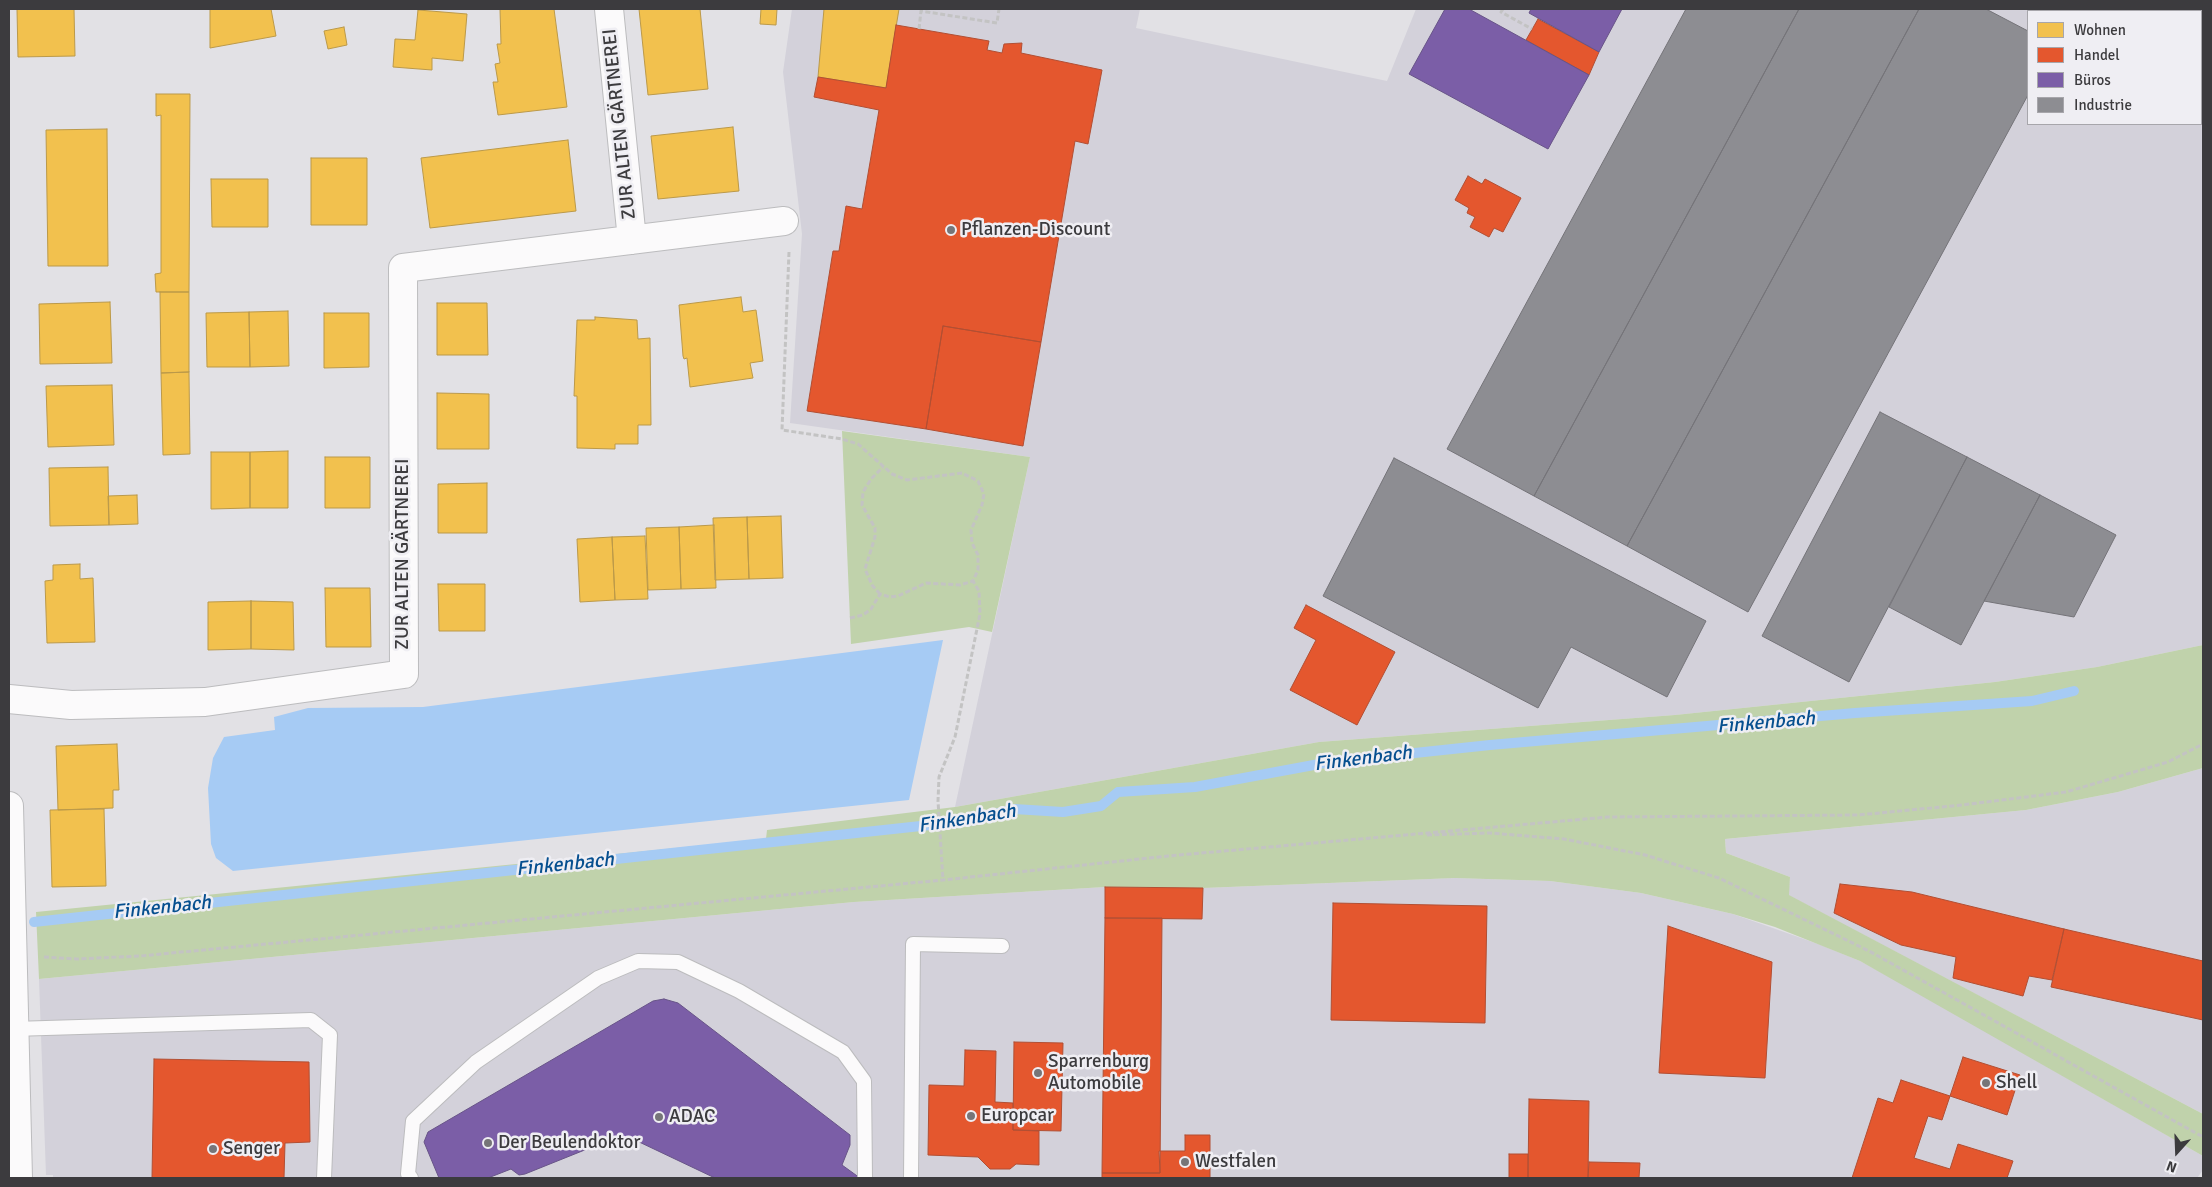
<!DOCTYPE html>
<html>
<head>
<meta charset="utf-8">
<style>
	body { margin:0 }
	#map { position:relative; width:2212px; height:1187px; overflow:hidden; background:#e2e1e5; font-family:Signika,sans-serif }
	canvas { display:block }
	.frame { position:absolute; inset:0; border:10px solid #3c3b3e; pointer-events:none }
	.legend { position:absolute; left:2027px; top:10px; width:175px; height:115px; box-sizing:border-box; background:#efeef3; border:1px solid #a7a6ab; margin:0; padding:6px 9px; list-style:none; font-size:15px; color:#3c3b3e }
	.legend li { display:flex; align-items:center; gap:10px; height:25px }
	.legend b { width:25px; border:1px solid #a7a6ab }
	.north { position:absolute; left:2152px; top:1127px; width:50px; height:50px; -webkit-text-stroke:4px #efeef3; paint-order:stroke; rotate:200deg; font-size:14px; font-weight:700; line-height:20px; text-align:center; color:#3c3b3e }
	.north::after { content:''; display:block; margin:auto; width:18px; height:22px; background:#3c3b3e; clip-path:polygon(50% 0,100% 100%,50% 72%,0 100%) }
</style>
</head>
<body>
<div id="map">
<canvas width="2212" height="1187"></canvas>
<div class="frame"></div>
<ul class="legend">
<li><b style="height:14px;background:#f2c14e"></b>Wohnen</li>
<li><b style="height:14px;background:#e4572e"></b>Handel</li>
<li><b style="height:14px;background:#7b5ea7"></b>Büros</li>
<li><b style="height:14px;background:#8d8d92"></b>Industrie</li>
</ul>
<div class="north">N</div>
</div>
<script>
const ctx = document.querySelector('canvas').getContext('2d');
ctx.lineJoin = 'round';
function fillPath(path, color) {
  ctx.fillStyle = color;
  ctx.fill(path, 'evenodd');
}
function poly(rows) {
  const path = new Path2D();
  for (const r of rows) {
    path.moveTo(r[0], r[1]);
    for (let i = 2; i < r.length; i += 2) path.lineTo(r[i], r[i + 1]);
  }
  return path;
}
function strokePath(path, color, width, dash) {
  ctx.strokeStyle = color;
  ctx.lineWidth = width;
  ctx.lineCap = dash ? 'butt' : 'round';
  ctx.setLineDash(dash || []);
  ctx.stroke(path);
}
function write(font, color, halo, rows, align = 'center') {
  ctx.font = font + ' Signika,sans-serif';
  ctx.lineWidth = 5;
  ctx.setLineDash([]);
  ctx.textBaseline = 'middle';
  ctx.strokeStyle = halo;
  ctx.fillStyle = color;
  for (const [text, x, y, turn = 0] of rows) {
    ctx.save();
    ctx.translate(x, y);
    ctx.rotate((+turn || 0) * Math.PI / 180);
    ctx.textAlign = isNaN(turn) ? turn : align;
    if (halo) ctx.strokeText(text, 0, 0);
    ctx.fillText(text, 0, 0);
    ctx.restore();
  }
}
const built = poly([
	[792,9,1140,9,1136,28,1387,81,1416,9,2048,9,2053,11,2028,11,2028,124,2201,124,2201,90,2203,92,2203,645,2097,667,1995,682,1675,715,1319,742,955,807,1030,457,790,423,802,234,783,72],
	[2203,768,2203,1114,1788,895,1790,877,1726,853,1725,839,2026,810,2118,792],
	[1455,878,1550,881,1641,893,1733,914,1821,945,1860,961,1903,984,2203,1156,2203,1170,2197,1178,53,1178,53,1175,46,1175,39,979,854,902,1105,887,1203,888]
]);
const green = poly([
	[842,431,1030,457,992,632,969,627,851,644],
	[2203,645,2203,768,2118,792,2026,810,1725,839,1726,853,1790,877,1789,895,2203,1114,2203,1156,1860,961,1775,927,1733,914,1641,893,1550,881,1455,878,1203,888,1105,887,854,902,39,979,36,912,766,839,767,830,955,807,1319,742,1675,715,1995,682,2097,667]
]);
const water = poly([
	[943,640,909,800,233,871,216,858,211,844,208,788,213,758,224,737,275,730,274,717,308,708,423,707]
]);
const homes = poly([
	[17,9,74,9,75,56,18,57,17,9],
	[210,9,271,9,276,36,210,48,210,9],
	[500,9,554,9,567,107,498,115,493,82,498,82,495,64,500,63,497,44,501,44,500,9],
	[639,9,700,9,708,89,648,95,639,9],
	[761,9,777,9,776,25,760,24,761,9],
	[824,9,899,9,886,88,818,77,824,9],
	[418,10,467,14,463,61,432,58,432,70,393,67,395,39,415,40,418,10],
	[344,27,347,45,328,49,324,31,344,27],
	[156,94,190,94,189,292,156,292,155,274,161,273,161,115,156,116,156,94],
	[733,127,739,191,658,199,651,136,733,127],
	[107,129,108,266,48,266,46,130,107,129],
	[568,140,576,211,430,228,421,158,568,140],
	[311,158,367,158,367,225,311,225,311,158],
	[211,179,268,179,268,227,212,227,211,179],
	[160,292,189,292,189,372,161,373,160,292],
	[741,297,743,312,756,310,763,361,750,363,753,378,690,387,687,358,684,359,683,356,679,305,741,297],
	[110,302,112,363,40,364,39,304,110,302],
	[437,303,487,303,488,355,437,355,437,303],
	[288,311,289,366,250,367,249,312,288,311],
	[249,312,250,367,207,367,206,313,249,312],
	[324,313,369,313,369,367,324,368,324,313],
	[595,317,637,320,638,339,650,338,651,425,638,425,638,444,615,444,615,449,577,448,577,396,574,396,577,320,595,320,595,317],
	[189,372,190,454,163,455,161,373,189,372],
	[112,385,114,445,48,447,46,386,112,385],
	[437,393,489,394,489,449,437,449,437,393],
	[288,451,288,508,250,508,250,452,288,451],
	[211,452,250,452,250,508,211,509,211,452],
	[325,457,370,457,370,508,325,508,325,457],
	[108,467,109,525,50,526,49,468,108,467],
	[487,483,487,533,438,533,438,484,487,483],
	[137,495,138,524,109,525,108,496,137,495],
	[781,516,783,578,749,579,747,517,781,516],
	[747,517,749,579,715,580,713,518,747,517],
	[714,525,716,588,681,589,679,527,714,525],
	[679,527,681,589,648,590,646,528,679,527],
	[645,536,648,599,615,600,612,537,645,536],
	[612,537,615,600,580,602,577,539,612,537],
	[80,564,80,579,93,578,95,642,47,643,45,581,53,580,53,565,80,564],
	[438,584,485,584,485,631,439,631,438,584],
	[325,588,370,588,371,647,326,647,325,588],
	[251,601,251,649,208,650,208,602,251,601],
	[251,601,293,602,294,650,251,649,251,601],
	[117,744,119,790,113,790,113,808,58,810,56,746,117,744],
	[104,809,106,886,52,887,50,810,104,809]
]);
const shops = poly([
	[1538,19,1599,52,1589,75,1526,40,1538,19],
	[896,25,989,41,987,50,1002,53,1004,44,1022,43,1021,53,1102,70,1088,144,1075,141,1041,342,943,326,926,429,807,411,833,251,839,251,846,206,862,209,879,110,814,97,818,77,886,88,896,25],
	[1468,176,1482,184,1485,179,1521,198,1503,232,1494,228,1489,237,1470,227,1475,217,1467,213,1469,208,1455,200,1468,176],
	[943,326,1041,342,1023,446,926,429,943,326],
	[1306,605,1395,652,1357,725,1290,690,1316,640,1294,628,1306,605],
	[1840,884,1912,892,2064,929,2052,980,2029,976,2023,996,1953,978,1956,957,1901,945,1834,913,1840,884],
	[1105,887,1203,888,1202,919,1105,918,1105,887],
	[1333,903,1487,906,1485,1023,1331,1020,1333,903],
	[1105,918,1162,918,1160,1173,1102,1173,1105,918],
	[1668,926,1772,962,1765,1078,1659,1073,1668,926],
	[2064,929,2203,961,2203,1020,2051,987,2064,929],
	[1014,1042,1063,1043,1061,1131,1013,1130,1014,1042],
	[965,1050,996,1051,995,1102,1013,1103,1013,1130,1039,1131,1039,1165,1016,1164,1010,1169,990,1169,978,1157,928,1155,929,1085,964,1086,965,1050],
	[1963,1057,2020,1075,2007,1115,1950,1096,1963,1057],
	[154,1059,309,1062,310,1142,285,1143,284,1178,152,1178,154,1059],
	[1901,1080,1950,1096,1942,1120,1928,1116,1914,1158,1950,1169,1958,1144,2013,1161,2007,1178,1852,1178,1878,1098,1893,1103,1901,1080],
	[1529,1099,1589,1101,1588,1178,1528,1178,1529,1099],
	[1185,1135,1210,1135,1210,1178,1102,1178,1102,1173,1160,1173,1159,1151,1185,1151,1185,1135],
	[1509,1154,1528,1154,1528,1178,1509,1178,1509,1154],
	[1589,1162,1640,1163,1639,1178,1588,1178,1589,1162]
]);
const offices = poly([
	[1445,9,1469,9,1589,75,1548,149,1409,74,1445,9],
	[1531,9,1622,9,1599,52,1529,13,1531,9],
	[664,999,678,1003,850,1135,850,1145,842,1165,860,1178,715,1178,635,1140,623,1138,612,1139,525,1174,519,1175,511,1169,488,1178,439,1178,424,1142,428,1132,653,1001,664,999]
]);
const industry = poly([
	[1686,9,1799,9,1534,496,1447,449,1686,9],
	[1799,9,1919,9,1627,546,1534,496,1799,9],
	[1919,9,1986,9,2028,31,2028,95,1748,612,1627,546,1919,9],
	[1880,412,1967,457,1849,682,1762,636,1880,412],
	[1967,457,2040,495,1961,645,1889,607,1967,457],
	[1394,458,1706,621,1667,697,1571,647,1538,708,1323,596,1394,458],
	[2040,495,2116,535,2074,617,1984,601,2040,495]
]);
const stream = poly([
	[34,922,967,821,1014,809,1063,812,1101,806,1118,792,1195,787,1330,762,1490,745,1855,713,2032,701,2074,691]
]);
const path = poly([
	[1503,9,1501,12,1532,29],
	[919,29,921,11,997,23,999,9],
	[789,252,782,430,842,439,858,444,892,474,907,480,962,473,978,481,984,494,982,505,971,530,972,543,978,555,978,570,973,581,979,591,980,614,955,737,939,777,938,801,943,880],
	[880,594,872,585,865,569,875,537,875,528,862,505,863,492,871,479,883,467],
	[850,618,863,615,871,609,880,594,890,597,898,596,926,583,960,585,973,581],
	[1427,835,1490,833,1564,839,1645,855,1719,878,1869,951,2203,1137],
	[44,957,77,959,140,956,943,880,1168,856,1608,817,1858,815,1962,805,2066,792,2168,762,2203,744]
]);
const service = poly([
	[13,1029,311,1020,330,1035,324,1178],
	[411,1178,408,1174,413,1121,476,1062,598,978,638,961,678,962,739,991,843,1052,864,1081,865,1178],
	[911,1178,913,944,1002,946]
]);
const minor = poly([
	[609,9,632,240],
	[2130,9,2134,11],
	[2201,47,2203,48],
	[9,699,71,705,205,702,404,674,403,268,784,221],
	[9,806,18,1178]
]);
const markers = [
	[951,230,5,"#767578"],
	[1038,1073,5,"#767578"],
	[1986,1083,5,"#767578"],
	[971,1116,5,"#767578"],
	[659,1117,5,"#767578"],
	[488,1143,5,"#767578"],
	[213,1149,5,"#767578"],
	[1185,1162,5,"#767578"]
];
const streetNames = [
	["ZUR ALTEN GÄRTNEREI",620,124,-96],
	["ZUR ALTEN GÄRTNEREI",403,554,-90]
];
const poiNames = [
	["Pflanzen-Discount",961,230],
	["Sparrenburg",1048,1062],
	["Automobile",1048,1084],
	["Shell",1996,1083],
	["Europcar",981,1116],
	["ADAC",669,1117],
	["Der Beulendoktor",498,1143],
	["Senger",223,1149],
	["Westfalen",1195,1162]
];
const waterNames = [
	["Finkenbach",1766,723,-5],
	["Finkenbach",1363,759,-7],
	["Finkenbach",967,819,-9],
	["Finkenbach",565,865,-6],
	["Finkenbach",162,908,-6]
];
fillPath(built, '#d3d1da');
fillPath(green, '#c0d2ab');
fillPath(water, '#a6cbf4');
fillPath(homes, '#f2c14e');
strokePath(homes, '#bb9949', 1);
fillPath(shops, '#e4572e');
strokePath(shops, '#b24f33', 1);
fillPath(offices, '#7b5ea7');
strokePath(offices, '#685488', 1);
fillPath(industry, '#8d8d92');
strokePath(industry, '#757479', 1);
strokePath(stream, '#a6cbf4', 10);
strokePath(service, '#bcbcbe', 16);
strokePath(minor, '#bcbcbe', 30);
strokePath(path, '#c3c3c3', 3, [5, 2.5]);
strokePath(service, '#fbfafb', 14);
strokePath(minor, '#fbfafb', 28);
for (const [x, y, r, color] of markers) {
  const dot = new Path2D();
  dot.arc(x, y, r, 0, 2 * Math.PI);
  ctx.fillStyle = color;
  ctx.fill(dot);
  strokePath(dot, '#efeef3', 2);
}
write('19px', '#3c3b3e', '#efeef3', streetNames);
write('19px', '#3c3b3e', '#efeef3', poiNames, 'left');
write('italic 20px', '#064f8f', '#efeef3', waterNames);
</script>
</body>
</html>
